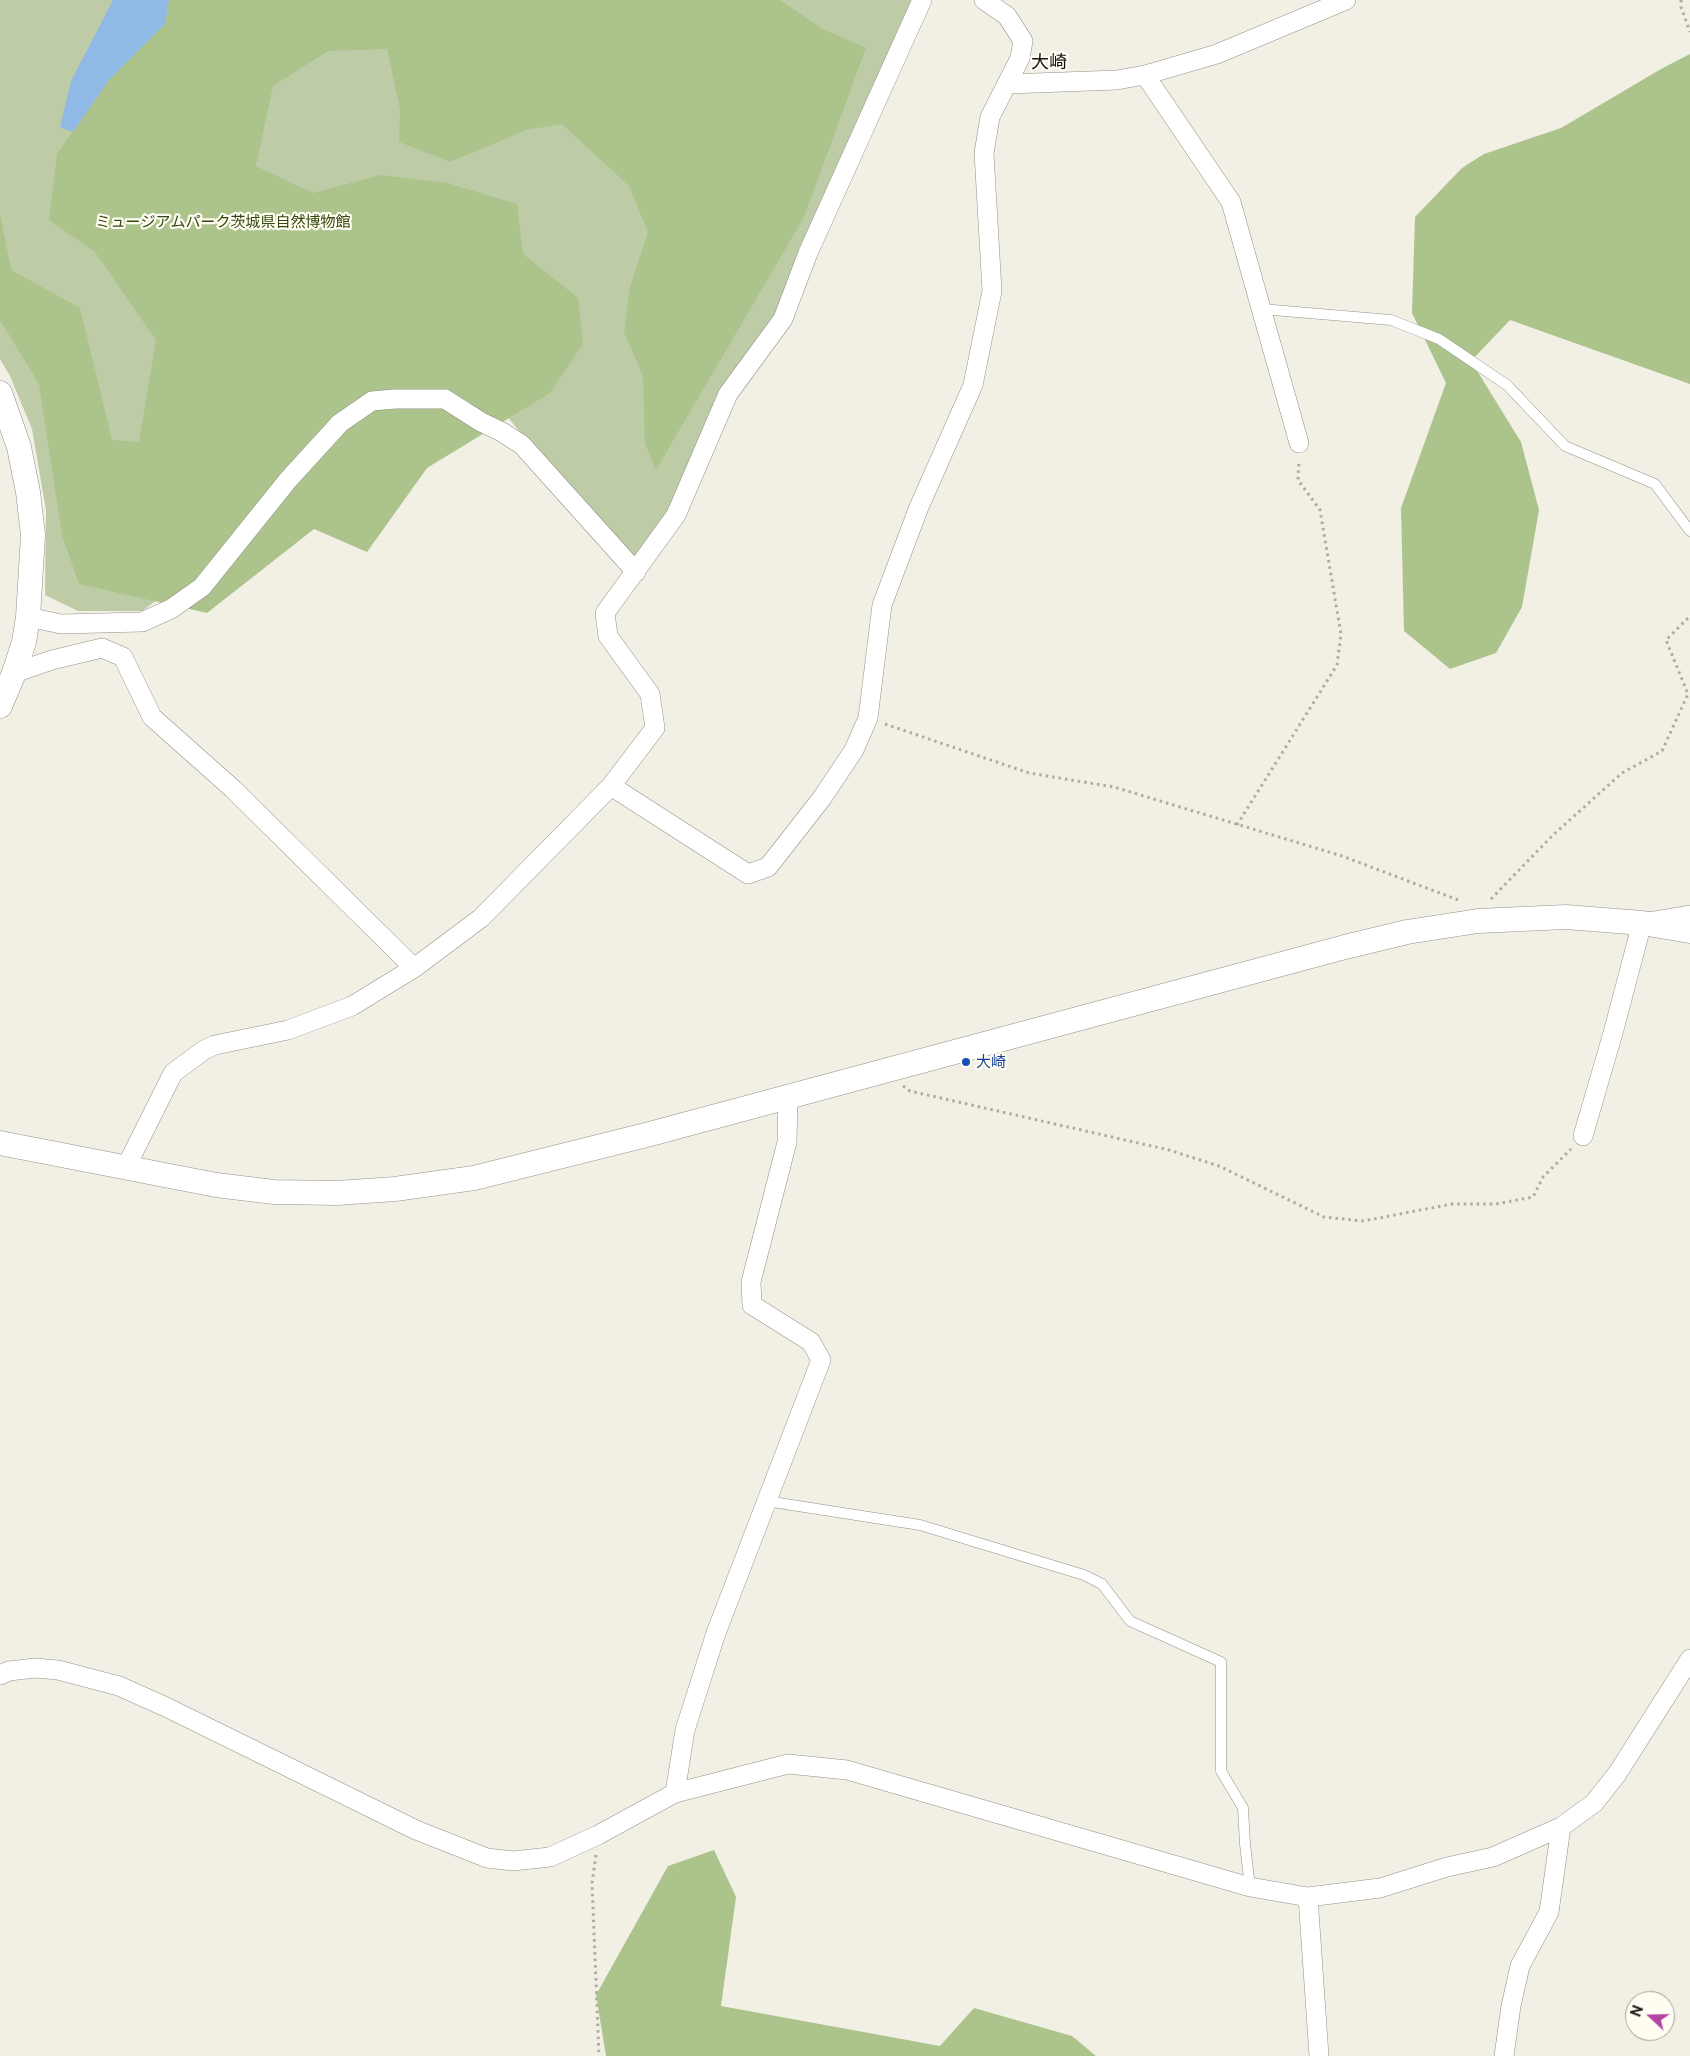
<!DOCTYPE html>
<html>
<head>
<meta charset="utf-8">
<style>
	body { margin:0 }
	#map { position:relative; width:1690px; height:2056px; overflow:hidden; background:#f2efe5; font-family:"Public Sans",sans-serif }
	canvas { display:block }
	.north { position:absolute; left:1625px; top:1991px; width:50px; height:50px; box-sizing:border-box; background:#fffcf2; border:1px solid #a19f98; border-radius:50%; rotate:291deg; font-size:14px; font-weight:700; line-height:20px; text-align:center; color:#151410 }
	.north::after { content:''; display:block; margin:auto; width:18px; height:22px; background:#b145a4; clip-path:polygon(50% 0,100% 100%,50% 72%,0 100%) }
</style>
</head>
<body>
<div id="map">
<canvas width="1690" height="2056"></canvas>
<div class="north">N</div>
</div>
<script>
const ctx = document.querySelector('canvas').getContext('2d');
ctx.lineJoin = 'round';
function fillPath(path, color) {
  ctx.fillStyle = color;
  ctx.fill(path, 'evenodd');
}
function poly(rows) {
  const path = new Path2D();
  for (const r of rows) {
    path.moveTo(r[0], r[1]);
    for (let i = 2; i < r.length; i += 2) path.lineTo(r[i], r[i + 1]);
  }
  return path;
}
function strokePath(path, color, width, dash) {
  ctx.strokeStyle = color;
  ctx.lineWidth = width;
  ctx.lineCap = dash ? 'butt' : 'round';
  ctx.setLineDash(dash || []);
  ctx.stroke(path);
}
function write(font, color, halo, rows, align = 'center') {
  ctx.font = font + ' "Public Sans","Noto Sans JP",sans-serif';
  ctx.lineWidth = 4.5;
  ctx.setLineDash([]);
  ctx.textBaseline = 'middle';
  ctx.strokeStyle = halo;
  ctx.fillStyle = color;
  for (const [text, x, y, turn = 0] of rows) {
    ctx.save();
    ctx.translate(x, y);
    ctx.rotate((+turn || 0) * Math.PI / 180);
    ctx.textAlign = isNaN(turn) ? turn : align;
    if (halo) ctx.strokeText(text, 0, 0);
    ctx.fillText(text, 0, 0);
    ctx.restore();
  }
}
const green = poly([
	[0,0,922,0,783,319,728,394,636,572,496,403,190,576,142,611,78,611,45,595,46,510,32,429,10,376,0,359]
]);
const forest = poly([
	[169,0,780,0,823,29,866,48,804,217,656,470,645,444,643,376,624,332,630,287,648,232,629,186,562,124,526,130,450,162,399,142,400,109,387,49,328,51,273,86,256,166,313,193,381,175,447,183,517,204,523,254,578,298,583,344,550,393,427,468,367,552,314,529,207,613,79,584,62,535,39,384,0,320,0,214,11,270,80,308,112,440,139,442,156,340,95,252,49,220,57,154,108,81,165,24],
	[1690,54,1690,384,1510,320,1471,361,1521,442,1539,510,1522,607,1496,653,1450,669,1404,631,1401,508,1446,383,1412,313,1415,217,1462,168,1484,154,1561,128,1661,69],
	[714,1850,736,1897,721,2006,940,2046,974,2008,1072,2036,1096,2056,606,2056,596,1995,668,1866]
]);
const water = poly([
	[113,0,169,0,165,24,108,81,73,132,60,127,71,81]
]);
const path = poly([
	[1681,0,1681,7,1690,32],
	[885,724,1029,773,1114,787,1342,856,1461,901],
	[1237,825,1337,665,1341,634,1320,510,1298,480,1299,460],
	[1491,899,1553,835,1622,773,1662,751,1688,694,1666,640,1690,616],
	[903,1086,910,1091,1169,1150,1219,1166,1324,1217,1363,1221,1452,1204,1496,1204,1533,1197,1543,1177,1571,1149],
	[596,1855,592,1883,599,2056]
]);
const service = poly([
	[1261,309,1391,320,1439,339,1507,385,1565,446,1655,484,1690,531],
	[766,1501,920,1525,1084,1575,1102,1584,1130,1621,1221,1662,1221,1771,1243,1808,1245,1844,1250,1887]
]);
const minor = poly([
	[1145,75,1231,202,1299,443],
	[1008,84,1117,80,1145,75,1217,54,1346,0],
	[28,617,61,624,142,622,171,609,202,587,288,480,340,423,372,401,395,399,445,399,481,422,502,432,522,445,636,572],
	[14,673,52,660,102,648,123,657,152,717,233,789,414,968],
	[611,786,748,874,768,867,822,798,854,750,868,718,882,605,919,507,973,385,992,291,984,153,990,117,1020,58,1023,41,1007,16,984,0],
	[1583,1136,1613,1033,1642,923,1690,915],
	[125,1169,173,1073,204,1050,215,1045,288,1030,352,1006,414,968,481,918,611,786,655,728,650,694,608,636,605,613,676,515,728,394,783,319,808,253,922,0],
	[0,1675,9,1671,35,1668,58,1670,119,1686,166,1707,416,1830,487,1858,513,1861,550,1857,598,1835,675,1793,788,1764,847,1770,1250,1887,1308,1897,1380,1888,1447,1867,1493,1857,1561,1827,1594,1803,1617,1774,1690,1659],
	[675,1793,685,1730,716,1633,821,1360,811,1342,752,1305,751,1282,787,1142,788,1096],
	[1308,1897,1319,2056],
	[1504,2056,1511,2006,1520,1966,1549,1912,1561,1827]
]);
const tertiary = poly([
	[0,393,19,447,28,492,33,535,28,617,24,642,14,673,0,706],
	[0,1143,216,1185,274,1192,337,1193,395,1189,474,1178,650,1134,1345,947,1407,932,1478,921,1566,917,1642,923,1690,931]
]);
const markers = [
	[966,1062,5,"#1a4fb4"]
];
const parkNames = [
	["ミュージアムパーク茨城県自然博物館",223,222]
];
const transitNames = [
	["大崎",976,1062]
];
const quarterNames = [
	["大崎",1049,62]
];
fillPath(green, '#bdcca7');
fillPath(forest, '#acc38c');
fillPath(water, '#90b9e6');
strokePath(service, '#939188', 11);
strokePath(minor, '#939188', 20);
strokePath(tertiary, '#939188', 25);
strokePath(path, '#aeaba3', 3, [2.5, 4]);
strokePath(service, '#fff', 10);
strokePath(minor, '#fff', 19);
strokePath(tertiary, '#fff', 24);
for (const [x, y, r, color] of markers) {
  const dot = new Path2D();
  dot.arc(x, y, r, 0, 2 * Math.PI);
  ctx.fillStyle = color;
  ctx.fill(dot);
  strokePath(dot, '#fffcf2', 2);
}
write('15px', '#35480b', '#fffcf2', parkNames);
write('15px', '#164399', '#fffcf2', transitNames, 'left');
write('18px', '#151410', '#fffcf2', quarterNames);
</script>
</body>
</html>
